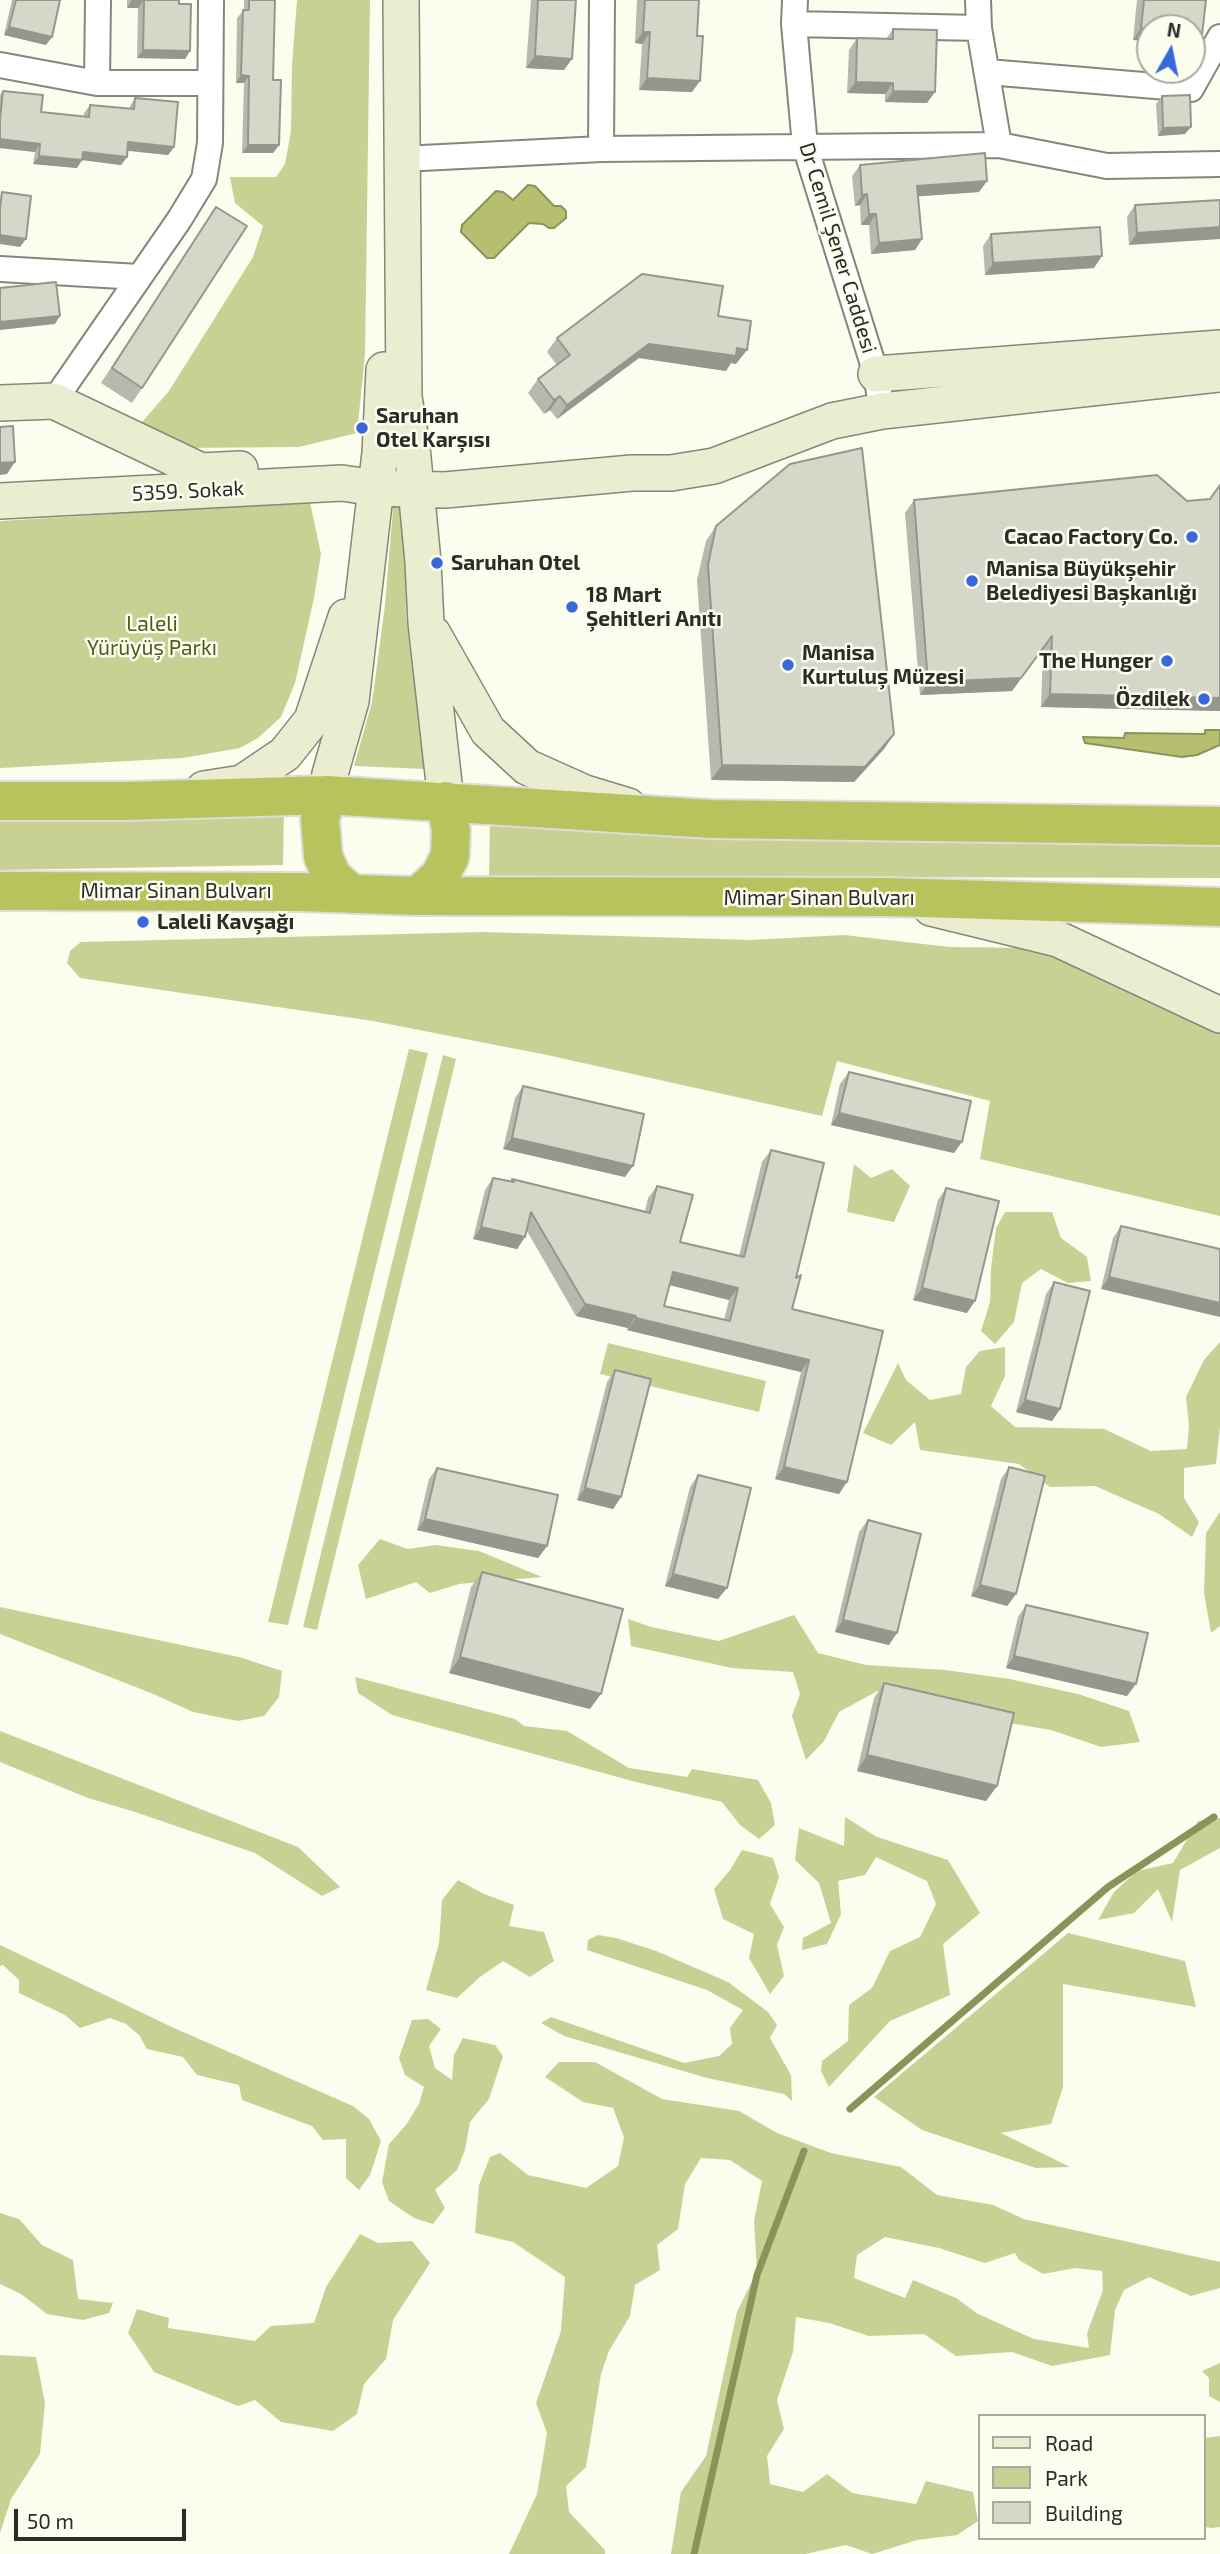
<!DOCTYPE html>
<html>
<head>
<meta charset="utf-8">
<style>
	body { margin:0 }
	#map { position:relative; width:1220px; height:2554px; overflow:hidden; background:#fbfdef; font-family:"Exo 2",sans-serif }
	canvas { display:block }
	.legend { position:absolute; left:978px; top:2414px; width:228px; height:126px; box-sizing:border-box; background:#fbfdef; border:2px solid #a8a99f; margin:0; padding:9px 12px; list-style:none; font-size:21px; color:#2b2c27 }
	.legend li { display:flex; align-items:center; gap:14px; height:35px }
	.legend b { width:35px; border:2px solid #a8a99f }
	.north { position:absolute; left:1136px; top:14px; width:70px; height:70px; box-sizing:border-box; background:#fbfdef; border:2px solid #a8a99f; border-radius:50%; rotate:9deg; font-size:19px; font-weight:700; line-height:28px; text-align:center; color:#2b2c27 }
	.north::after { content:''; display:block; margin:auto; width:24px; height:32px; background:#3869d9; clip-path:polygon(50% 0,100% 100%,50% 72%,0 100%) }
	.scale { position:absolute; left:14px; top:2509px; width:172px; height:32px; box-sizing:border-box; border:4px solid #2b2c27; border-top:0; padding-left:9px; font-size:21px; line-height:24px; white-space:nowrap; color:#2b2c27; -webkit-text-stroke:5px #fbfdef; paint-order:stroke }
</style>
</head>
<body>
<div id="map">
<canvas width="1220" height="2554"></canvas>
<ul class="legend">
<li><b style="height:9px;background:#eaedcf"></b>Road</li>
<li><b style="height:19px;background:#c9d094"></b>Park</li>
<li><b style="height:19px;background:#d5d7c9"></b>Building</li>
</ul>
<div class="north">N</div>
<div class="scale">50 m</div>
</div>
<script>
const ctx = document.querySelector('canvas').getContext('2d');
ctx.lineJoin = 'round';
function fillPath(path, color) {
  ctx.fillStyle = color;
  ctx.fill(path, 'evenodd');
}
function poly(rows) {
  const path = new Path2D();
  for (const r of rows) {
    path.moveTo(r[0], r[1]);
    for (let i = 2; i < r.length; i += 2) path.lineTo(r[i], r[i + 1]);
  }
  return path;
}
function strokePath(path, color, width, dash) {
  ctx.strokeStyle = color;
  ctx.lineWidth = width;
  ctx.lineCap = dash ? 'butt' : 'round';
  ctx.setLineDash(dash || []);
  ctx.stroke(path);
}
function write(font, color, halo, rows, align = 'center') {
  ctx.font = font + ' "Exo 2",sans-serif';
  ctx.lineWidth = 5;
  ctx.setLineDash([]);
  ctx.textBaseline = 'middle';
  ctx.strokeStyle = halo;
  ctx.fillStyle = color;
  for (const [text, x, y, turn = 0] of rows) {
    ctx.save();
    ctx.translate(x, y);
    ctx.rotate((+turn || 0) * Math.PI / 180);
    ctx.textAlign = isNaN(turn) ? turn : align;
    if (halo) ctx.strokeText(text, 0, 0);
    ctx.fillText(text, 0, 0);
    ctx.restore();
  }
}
const green = poly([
	[297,0,370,0,365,355,357,433,299,447,178,448,136,429,169,391,253,257,263,226,235,203,230,177,276,177,285,164,291,131,292,65],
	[394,497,404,498,406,615,425,769,354,766,372,702,385,605],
	[310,502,321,554,314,598,295,683,281,717,258,738,240,748,183,758,0,768,0,521],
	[284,807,283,865,0,870,0,816],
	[490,824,1220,843,1220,878,489,876],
	[483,932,751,940,844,935,950,947,1040,948,1220,1031,1220,1216,980,1159,990,1101,837,1061,822,1116,547,1055,373,1021,80,978,67,963,70,951,81,942],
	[409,1049,428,1053,288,1625,268,1622],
	[443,1055,456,1059,317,1630,303,1627],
	[854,1164,871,1178,892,1169,910,1186,894,1222,847,1212],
	[1005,1212,1052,1212,1061,1238,1087,1257,1091,1281,1068,1283,1041,1269,1022,1283,1014,1322,995,1344,981,1331,990,1302,991,1268,996,1228],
	[1220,1342,1220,1427,1216,1464,1184,1468,1184,1498,1199,1522,1192,1537,1159,1514,1095,1486,1050,1487,1019,1464,920,1450,915,1422,891,1445,863,1433,898,1363,906,1380,930,1400,961,1394,966,1367,980,1351,1005,1347,1005,1376,991,1406,1015,1427,1104,1429,1151,1451,1187,1449,1189,1426,1186,1397,1204,1360],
	[608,1343,766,1381,759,1412,600,1374],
	[1220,1512,1220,1626,1211,1633,1204,1593,1206,1533],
	[380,1539,408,1549,435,1545,479,1551,542,1577,459,1584,430,1593,416,1582,366,1599,358,1565],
	[0,1607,239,1657,282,1671,279,1697,264,1716,238,1721,193,1712,151,1693,0,1634],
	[794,1615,818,1653,866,1665,945,1670,1010,1679,1078,1694,1129,1711,1140,1742,1101,1747,1051,1730,1009,1723,883,1688,839,1712,824,1741,806,1760,792,1716,800,1694,793,1672,732,1668,631,1646,628,1619,651,1627,719,1641],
	[355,1677,515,1719,524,1726,567,1731,629,1768,687,1777,692,1769,758,1780,771,1803,775,1825,759,1839,740,1825,722,1802,636,1782,392,1715,358,1693],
	[0,1731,298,1847,340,1887,322,1896,255,1853,132,1811,88,1798,0,1762],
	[845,1817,877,1837,948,1860,980,1913,943,1944,950,1995,890,2021,829,2087,821,2071,822,2061,848,2041,849,2005,872,1988,890,1951,920,1937,936,1904,927,1881,876,1857,865,1875,838,1881,841,1914,827,1944,802,1950,803,1938,831,1923,819,1883,795,1860,799,1828,844,1846],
	[1220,1818,1220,1848,1180,1870,1172,1922,1158,1889,1134,1913,1098,1920,1114,1892,1137,1871,1173,1863,1198,1821],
	[742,1850,773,1858,779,1877,770,1904,784,1927,777,1945,784,1976,770,1994,749,1958,754,1934,723,1919,714,1889,730,1870],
	[458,1880,484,1894,514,1905,509,1926,544,1932,554,1961,530,1977,503,1961,480,1977,457,1998,426,1990,439,1943,442,1900],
	[1068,1933,1185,1961,1196,2007,1063,1984,1063,2087,1051,2124,1001,2133,1070,2167,1036,2168,922,2130,874,2097],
	[598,1935,616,1938,656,1951,728,1982,768,2012,777,2025,770,2038,791,2075,792,2101,784,2094,707,2078,564,2036,541,2023,551,2017,684,2063,719,2056,732,2044,730,2028,743,2010,707,1990,587,1950,588,1940],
	[0,1945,174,2028,353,2106,369,2119,381,2141,370,2175,359,2190,346,2178,346,2139,323,2140,312,2126,242,2100,239,2085,197,2075,183,2057,147,2049,139,2035,126,2024,110,2018,80,2028,65,2015,19,1993,19,1980,3,1965,0,1966],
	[428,2019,441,2029,429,2046,435,2068,452,2080,454,2055,463,2038,495,2045,503,2056,489,2099,470,2122,465,2150,457,2170,435,2190,445,2208,433,2224,414,2218,389,2201,382,2182,389,2144,406,2125,419,2104,424,2087,405,2075,399,2058,412,2020],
	[559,2062,595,2062,662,2099,739,2111,777,2133,831,2153,901,2167,937,2195,993,2205,1024,2219,1220,2262,1220,2288,1191,2296,1149,2277,1124,2290,1115,2310,1110,2355,1052,2366,1012,2352,956,2356,924,2334,869,2336,829,2323,796,2317,793,2352,777,2400,784,2429,767,2456,770,2484,803,2492,827,2474,852,2493,916,2504,926,2481,973,2492,978,2521,957,2535,917,2540,872,2554,846,2545,805,2554,671,2554,681,2492,706,2456,737,2312,757,2271,754,2221,762,2181,730,2160,701,2158,685,2184,678,2229,657,2245,660,2270,635,2285,630,2316,609,2351,601,2374,586,2467,566,2486,569,2512,605,2550,605,2554,509,2554,537,2494,547,2433,536,2403,561,2331,565,2277,513,2242,475,2233,479,2185,490,2157,500,2153,528,2175,586,2188,618,2166,624,2137,613,2108,583,2102,545,2077],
	[885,2237,939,2248,985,2263,1015,2253,1019,2260,1043,2274,1075,2268,1102,2271,1103,2290,1087,2333,1089,2348,1034,2339,978,2314,956,2298,913,2280,905,2298,854,2278,857,2255],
	[0,2213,19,2219,42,2245,73,2260,78,2299,113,2303,109,2313,83,2320,47,2314,21,2294,0,2284],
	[360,2234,378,2243,412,2241,430,2263,393,2320,386,2359,364,2384,357,2414,333,2431,281,2422,255,2400,238,2406,154,2372,128,2333,137,2309,169,2318,168,2328,255,2341,271,2326,314,2323,326,2287],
	[0,2355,36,2357,45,2403,40,2454,11,2499,0,2533],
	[1220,2363,1220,2402,1209,2396,1209,2378,1202,2371],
	[1220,2436,1220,2527,1212,2528,1204,2527,1204,2438]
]);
const water = poly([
	[528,185,535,186,554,206,561,206,566,211,566,218,554,228,549,228,543,224,529,223,494,258,487,258,461,232,462,225,496,191,503,192,513,200,528,185],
	[1205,730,1220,730,1220,745,1197,755,1182,757,1085,743,1083,737,1124,738,1125,733,1205,734,1205,730]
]);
const stream = poly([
	[850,2109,1108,1887,1214,1817],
	[694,2554,757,2275,804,2151]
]);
const street = poly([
	[795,0,794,24,805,146,876,374,882,411],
	[794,24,979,28],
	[0,65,97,83,210,83],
	[988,72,1191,89,1220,37],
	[97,83,98,0],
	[999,145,1107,166,1220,164],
	[601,149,602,0],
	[402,159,601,149,999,145,979,28,978,0],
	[0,269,139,277],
	[54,401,179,220,204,179,210,143,211,0]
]);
const secondary = poly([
	[401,0,404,397,412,447,423,562,426,623,446,801],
	[876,374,1220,348],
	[0,403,54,401,201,471,240,469],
	[0,501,342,483,376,488,445,490,632,473,671,473,714,466,832,421,882,411,1220,374],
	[433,634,488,731,527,767,585,793,628,806],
	[204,789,242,783,285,754,312,720,346,617],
	[327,795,330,774,351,701,380,453,384,370],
	[931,908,1058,939,1220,1015]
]);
const highway = poly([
	[327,795,320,819,323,856,332,877,352,894],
	[0,801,126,801,327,795,711,819,1220,826],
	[0,891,299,892,418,896,887,897,1220,907],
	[418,896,440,876,450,856,451,831,446,801]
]);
const wall = poly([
	[12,0,60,0,46,45,4,35],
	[127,0,179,0,179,4,190,51,185,59,137,58,138,8,127,8],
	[244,0,275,0,273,80,279,145,273,153,242,153,244,83,236,83,237,18,244,10],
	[525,0,576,0,564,70,526,68,531,0],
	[637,0,699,0,692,92,639,90,642,44,635,43],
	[1137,0,1206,0,1202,35,1194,47,1192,46,1192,28,1133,40],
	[893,29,927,103,885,102,885,94,847,93,849,50,857,38,886,39],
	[3,91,41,112,84,117,84,113,90,105,129,109,130,106,135,98,174,147,168,155,128,151,127,157,121,165,82,160,77,168,33,164,35,152,0,148,0,95],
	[1162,96,1185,134,1158,136,1156,104],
	[860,165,987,181,979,192,918,196,922,239,915,250,871,254,869,225,861,225,860,205,855,206,852,176],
	[1220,200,1129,245,1127,217,1135,205],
	[216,207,142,388,132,403,101,383],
	[991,234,1094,268,985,275,983,246],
	[718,316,736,364,731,363,726,371,639,358,557,419,550,410,544,414,528,393,538,379,557,365,547,352,557,338],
	[1220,485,1220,711,1041,707,1043,649,1012,691,920,695,905,513,914,500,1187,501,1210,499],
	[716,526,894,734,884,749,854,782,711,780,697,580,706,541],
	[849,1072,954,1153,831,1125,840,1084],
	[523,1086,625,1177,503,1149,515,1098],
	[771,1150,796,1278,792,1309,883,1331,839,1494,775,1479,801,1372,627,1330,628,1328,576,1316,527,1231,517,1249,473,1239,485,1190,493,1178,510,1182,512,1179,645,1211,648,1198,657,1186,680,1242,739,1256,762,1162],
	[670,1285,729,1300,724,1320,664,1306],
	[946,1188,967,1313,913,1300,938,1200],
	[1121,1226,1220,1249,1101,1289,1113,1238],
	[1054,1282,1060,1409,1052,1421,1016,1412,1046,1294],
	[615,1370,621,1497,613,1509,577,1500,607,1382],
	[1009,1467,1016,1594,1007,1606,971,1596,1001,1479],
	[437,1468,547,1546,538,1558,417,1530,429,1479],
	[698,1475,718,1599,665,1586,690,1487],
	[868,1520,889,1645,835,1632,859,1532],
	[482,1572,590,1709,449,1673,471,1587],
	[1026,1605,1127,1696,1006,1668,1018,1617],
	[884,1683,997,1786,986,1801,857,1771,874,1698]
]);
const shadedWall = poly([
	[132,0,144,0,138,8,127,8],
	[9,27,52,37,46,45,4,35],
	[1141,28,1150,29,1150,42,1133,40],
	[643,32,650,32,642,44,635,43],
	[1192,34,1202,35,1194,47,1192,46],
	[143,50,190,51,185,59,137,58],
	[535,56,572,59,564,70,526,68],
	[241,75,249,76,244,83,236,83],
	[647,78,700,81,692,92,639,90],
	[856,82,893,83,885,94,847,93],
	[893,91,935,92,927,103,885,102],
	[1191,127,1185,134,1158,136,1163,128],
	[0,139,40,144,35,152,0,148],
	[128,142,174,147,168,155,123,150],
	[248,145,279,145,273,153,242,153],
	[83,152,127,157,121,165,82,160,77,168,33,164,39,156],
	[987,181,979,192,910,197,917,186],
	[867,194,860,205,855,206,862,195],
	[869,214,876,214,869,225,861,225],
	[1220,227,1220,239,1129,245,1137,233],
	[0,235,26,239,20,247,0,244],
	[922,239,915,250,871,254,879,243],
	[1102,256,1094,268,985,275,993,263],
	[60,316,55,324,0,330,0,322],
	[649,344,737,348,747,350,736,364,731,363,726,371,639,358,557,419,567,405],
	[560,396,550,410,544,414,554,400],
	[15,462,7,474,0,475,0,463],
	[1052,636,1012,691,920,695,928,682],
	[1050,694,1220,698,1220,711,1041,707],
	[894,734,884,749,854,782,711,780,722,765],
	[839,1113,962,1142,954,1153,831,1125],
	[512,1138,633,1166,625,1177,503,1149],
	[481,1227,525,1237,517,1249,473,1239],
	[673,1272,738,1288,729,1300,665,1284],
	[1109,1277,1220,1303,1220,1317,1101,1289],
	[922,1288,975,1301,967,1313,913,1300],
	[585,1304,636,1316,628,1328,576,1316],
	[636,1318,809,1360,801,1372,627,1330],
	[1025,1400,1060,1409,1052,1421,1016,1412],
	[784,1467,847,1482,839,1494,775,1479],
	[585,1488,621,1497,613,1509,577,1500],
	[425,1519,547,1546,538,1558,417,1530],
	[673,1574,727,1588,718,1599,665,1586],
	[980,1585,1016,1594,1007,1606,971,1596],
	[843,1620,897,1633,889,1645,835,1632],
	[1014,1656,1136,1684,1127,1696,1006,1668],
	[460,1657,601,1694,590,1709,449,1673],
	[867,1755,997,1786,986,1801,857,1771]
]);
const building = poly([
	[16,0,60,0,52,37,9,27,16,0],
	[132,0,179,0,179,4,191,4,190,51,143,50,144,0,132,0],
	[249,0,275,0,273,80,281,80,279,145,248,145,249,76,241,75,243,10,249,10,249,0],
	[538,0,576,0,572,59,535,56,538,0],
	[645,0,699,0,697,36,703,36,700,81,647,78,650,32,643,32,645,0],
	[1144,0,1206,0,1202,35,1192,34,1192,28,1150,28,1150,29,1141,28,1144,0],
	[893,29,937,30,935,92,893,91,893,83,856,82,857,38,893,39,893,29],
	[3,91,43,95,41,112,89,117,90,105,134,109,135,98,178,102,174,147,128,142,127,157,83,152,82,160,39,156,40,144,0,139,0,119,3,91],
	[1190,95,1191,127,1163,128,1162,96,1190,95],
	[985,153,987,181,917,186,922,239,879,243,876,214,869,214,867,194,862,195,860,165,985,153],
	[2,192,31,196,26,239,0,235,0,207,2,192],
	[1220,200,1220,227,1137,233,1135,205,1220,200],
	[216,207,247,226,142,388,112,368,216,207],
	[1100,227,1102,256,993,263,991,234,1100,227],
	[642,274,723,286,718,316,751,321,747,350,737,348,736,356,649,344,567,405,560,396,554,400,538,379,570,355,557,338,642,274],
	[56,282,60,316,0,322,0,288,56,282],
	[13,426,15,462,0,463,0,427,13,426],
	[862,448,894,734,865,767,722,765,708,565,716,526,790,464,862,448],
	[1157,475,1187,501,1210,499,1220,485,1220,698,1050,694,1052,636,1021,678,928,682,914,500,1157,475],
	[849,1072,971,1101,962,1142,839,1113,849,1072],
	[523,1086,644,1114,633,1166,512,1138,523,1086],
	[771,1150,824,1163,796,1278,801,1275,792,1309,883,1331,847,1482,784,1467,809,1360,636,1318,636,1316,585,1304,531,1212,525,1237,481,1227,493,1178,514,1182,512,1179,650,1213,657,1186,693,1195,680,1242,744,1257,771,1150],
	[673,1272,738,1288,730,1321,664,1306,673,1272],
	[946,1188,999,1201,975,1301,922,1288,946,1188],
	[1121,1226,1220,1249,1220,1303,1109,1277,1121,1226],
	[1054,1282,1090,1291,1060,1409,1025,1400,1054,1282],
	[615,1370,651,1379,621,1497,585,1488,615,1370],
	[1009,1467,1045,1476,1016,1594,980,1585,1009,1467],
	[437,1468,558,1495,547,1546,425,1519,437,1468],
	[698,1475,751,1488,727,1588,673,1574,698,1475],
	[868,1520,921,1534,897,1633,843,1620,868,1520],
	[482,1572,623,1609,601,1694,460,1657,482,1572],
	[1026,1605,1148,1633,1136,1684,1014,1656,1026,1605],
	[884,1683,1014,1713,997,1786,867,1755,884,1683]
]);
const markers = [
	[362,428,7,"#3869d9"],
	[1192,537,7,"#3869d9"],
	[437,563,7,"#3869d9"],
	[972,581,7,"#3869d9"],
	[572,607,7,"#3869d9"],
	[1167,661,7,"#3869d9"],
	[788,665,7,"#3869d9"],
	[1204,699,7,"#3869d9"],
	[143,922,7,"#3869d9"]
];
const streetNames = [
	["Dr Cemil Şener Caddesi",838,248,73],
	["5359. Sokak",188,491,-3],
	["Mimar Sinan Bulvarı",176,891],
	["Mimar Sinan Bulvarı",819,898]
];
const poiNames = [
	["Saruhan",376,416],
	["Otel Karşısı",376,440],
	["Cacao Factory Co.",1178,537,"right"],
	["Saruhan Otel",451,563],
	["Manisa Büyükşehir",986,569],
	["Belediyesi Başkanlığı",986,593],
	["18 Mart",586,595],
	["Şehitleri Anıtı",586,619],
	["Manisa",802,653],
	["Kurtuluş Müzesi",802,677],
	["The Hunger",1153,661,"right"],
	["Özdilek",1190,699,"right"],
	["Laleli Kavşağı",157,922]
];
const parkNames = [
	["Laleli",152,624],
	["Yürüyüş Parkı",152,648]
];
fillPath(green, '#c9d094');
fillPath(water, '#b6bf6f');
strokePath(water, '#8c9359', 2);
strokePath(stream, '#8c9359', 7);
strokePath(street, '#85877b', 28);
strokePath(secondary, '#85877b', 38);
strokePath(highway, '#dddddc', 42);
strokePath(street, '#fff', 24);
strokePath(secondary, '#eaedcf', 35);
strokePath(highway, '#b9c35e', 38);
fillPath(wall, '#b7b9ad');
fillPath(shadedWall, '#95968d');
fillPath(building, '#d5d7c9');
strokePath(building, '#95968d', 2);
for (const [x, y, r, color] of markers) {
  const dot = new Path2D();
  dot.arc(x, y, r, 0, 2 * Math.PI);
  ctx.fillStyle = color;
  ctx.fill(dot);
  strokePath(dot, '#fbfdef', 2.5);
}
write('21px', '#2b2c27', '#fbfdef', streetNames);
write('bold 21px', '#2b2c27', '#fbfdef', poiNames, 'left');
write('21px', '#53581e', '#fbfdef', parkNames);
</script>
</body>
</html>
